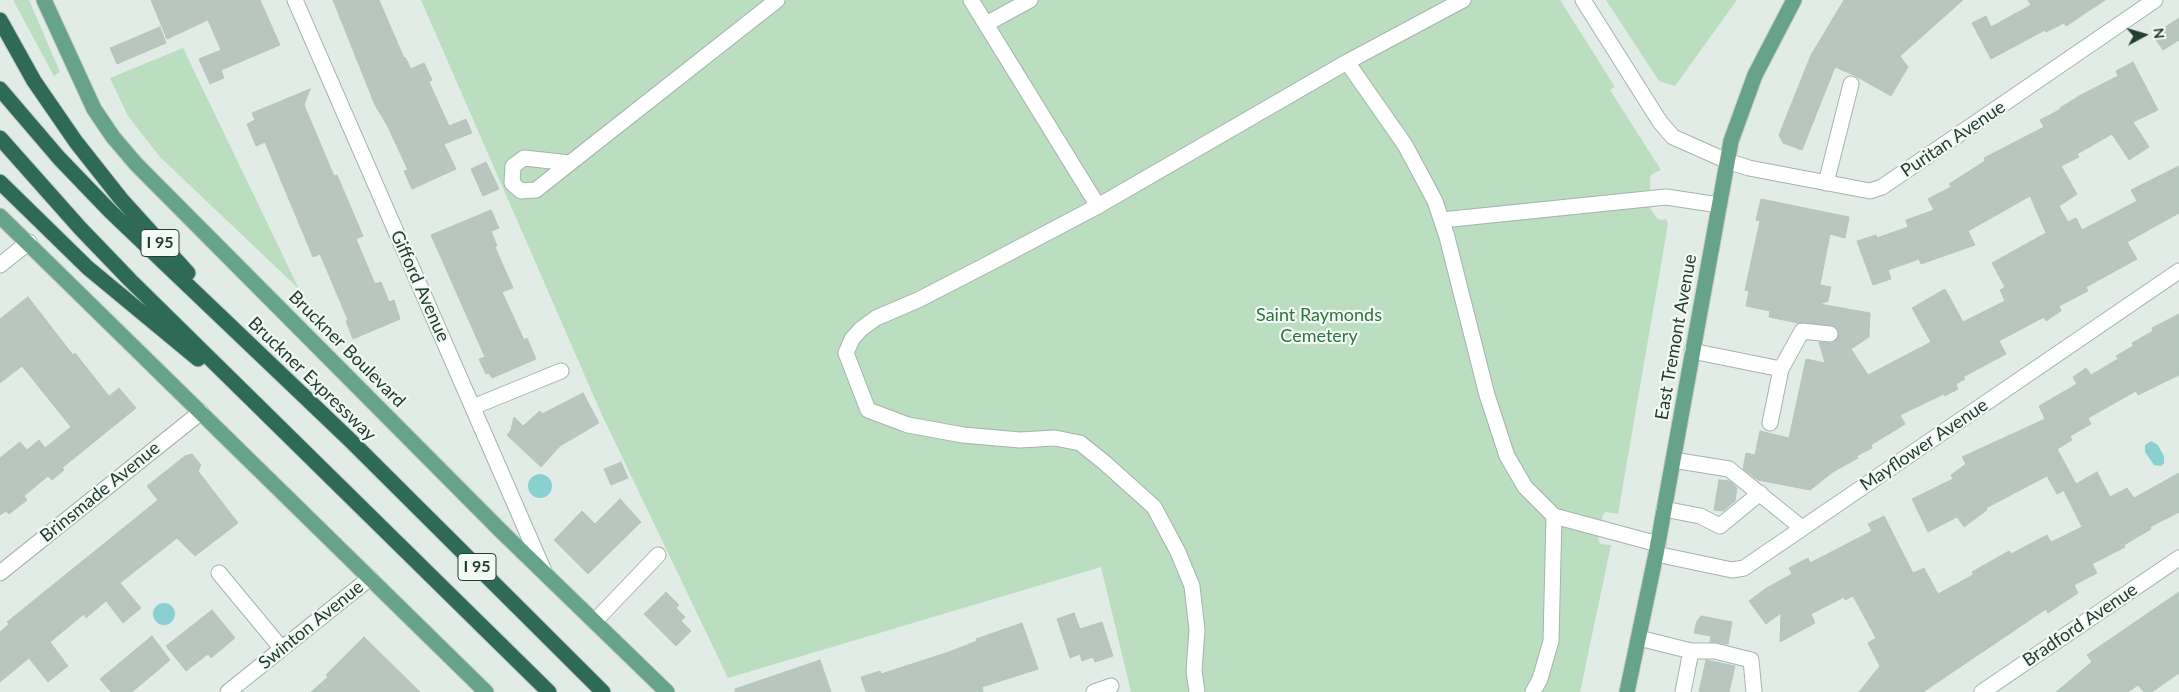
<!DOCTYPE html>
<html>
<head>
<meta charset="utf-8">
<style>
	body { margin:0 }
	#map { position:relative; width:2179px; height:692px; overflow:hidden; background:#e2ece6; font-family:Lato,sans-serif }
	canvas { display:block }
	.north { position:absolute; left:2119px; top:10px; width:50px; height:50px; -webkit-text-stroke:4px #f3f9f5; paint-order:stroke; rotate:84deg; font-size:14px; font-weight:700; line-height:20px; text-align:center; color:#223d32 }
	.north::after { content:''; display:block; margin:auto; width:18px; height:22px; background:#223d32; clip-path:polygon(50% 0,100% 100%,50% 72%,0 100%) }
</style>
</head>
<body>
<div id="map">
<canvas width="2179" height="692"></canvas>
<div class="north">N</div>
</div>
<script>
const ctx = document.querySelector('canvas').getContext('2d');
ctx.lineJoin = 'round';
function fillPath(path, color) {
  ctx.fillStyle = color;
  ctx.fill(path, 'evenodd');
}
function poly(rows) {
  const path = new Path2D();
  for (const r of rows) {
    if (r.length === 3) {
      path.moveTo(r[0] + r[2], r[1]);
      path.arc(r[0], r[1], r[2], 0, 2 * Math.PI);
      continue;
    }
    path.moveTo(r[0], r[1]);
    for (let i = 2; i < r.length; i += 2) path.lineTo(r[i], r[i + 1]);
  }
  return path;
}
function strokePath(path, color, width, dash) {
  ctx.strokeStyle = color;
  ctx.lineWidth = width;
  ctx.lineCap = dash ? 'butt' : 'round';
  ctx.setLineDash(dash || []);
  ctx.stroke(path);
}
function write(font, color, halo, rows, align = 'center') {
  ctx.font = font + ' Lato,sans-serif';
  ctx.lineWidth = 4.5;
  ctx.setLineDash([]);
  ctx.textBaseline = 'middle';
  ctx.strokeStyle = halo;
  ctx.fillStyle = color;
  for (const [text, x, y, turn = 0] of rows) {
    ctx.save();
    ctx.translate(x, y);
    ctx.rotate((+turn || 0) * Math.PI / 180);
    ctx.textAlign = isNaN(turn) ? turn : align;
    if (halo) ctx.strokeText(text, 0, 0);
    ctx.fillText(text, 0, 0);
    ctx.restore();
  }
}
const green = poly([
	[13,0,29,0,60,72,54,76],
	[421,0,1560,0,1615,87,1610,90,1661,170,1652,174,1650,178,1651,210,1657,218,1661,220,1666,219,1668,224,1618,514,1606,512,1603,515,1598,539,1600,544,1611,545,1580,692,1131,692,1101,567,728,678,602,415],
	[1606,0,1737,0,1675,86,1659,81],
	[183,48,299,289,160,157,128,116,110,78]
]);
const water = poly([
	[2151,441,2158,445,2164,456,2164,463,2161,466,2154,465,2145,452,2145,445],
	[540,486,12],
	[164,614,11]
]);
const building = poly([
	[151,0,260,0,280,45,221,70,224,78,210,84,199,59,221,50,208,20,167,39,151,0],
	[333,0,379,0,404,58,405,57,411,69,424,63,432,80,429,82,449,126,466,119,472,133,444,144,456,169,412,189,404,171,408,170,387,125,375,105,333,0],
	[1844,0,1963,0,1900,56,1908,67,1891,96,1854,75,1835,67,1802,150,1783,143,1779,135,1811,55,1844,0],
	[2028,0,2105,0,2066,26,2064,23,2046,32,2045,30,1991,59,1972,23,1986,16,1991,27,2031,5,2028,0],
	[2179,18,2179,40,2163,50,2153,35,2179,18],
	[160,27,166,43,117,64,110,48,160,27],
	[2133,62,2158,110,2133,122,2149,147,2129,160,2112,134,2077,154,2079,157,2061,166,2077,194,2059,206,2068,222,2076,218,2082,230,2137,201,2131,190,2179,166,2179,213,2127,242,2137,259,2086,287,2088,291,2059,306,2061,311,2046,321,2044,317,1999,341,2006,354,1963,377,1965,379,1956,384,1958,389,1945,396,1944,394,1900,415,1905,424,1871,445,1872,448,1857,456,1858,458,1833,472,1810,490,1758,480,1743,469,1746,453,1755,455,1760,431,1789,438,1806,359,1825,363,1819,342,1833,343,1839,335,1836,327,1831,325,1798,323,1769,317,1770,311,1746,306,1749,291,1745,290,1760,221,1756,220,1761,199,1849,217,1845,238,1830,234,1820,285,1831,287,1828,301,1820,304,1870,313,1869,337,1851,349,1868,375,1931,342,1912,308,1945,289,1963,322,2005,301,2000,290,2005,287,1992,263,2046,233,2030,196,1968,231,1975,245,1921,264,1919,259,1888,270,1891,279,1873,285,1857,241,1876,235,1877,238,1908,227,1906,220,1934,210,1928,199,1951,187,1949,184,1985,161,1984,158,2044,127,2040,120,2061,109,2060,108,2079,96,2118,76,2116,71,2133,62],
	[310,89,304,105,334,176,337,175,363,236,356,239,375,284,381,282,389,302,394,300,400,319,353,339,346,321,348,320,320,254,313,257,265,142,256,146,247,124,255,120,252,113,310,89],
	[486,162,499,189,483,196,471,169,486,162],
	[491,210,499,228,491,231,497,246,495,247,513,288,502,292,524,340,527,338,536,359,492,378,489,373,486,374,479,359,485,357,431,235,491,210],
	[28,297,73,355,75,353,109,396,119,388,136,408,62,468,64,470,52,480,48,476,24,496,27,500,9,514,6,511,0,515,0,458,20,442,27,450,39,440,45,448,71,427,22,366,0,383,0,319,28,297],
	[2179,314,2179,375,2138,395,2136,391,2088,418,2091,424,2070,436,2072,440,2057,449,2076,484,2057,494,2047,476,1986,508,1987,510,1964,527,1957,517,1928,532,1912,499,1953,479,1951,475,1966,464,1962,457,2045,419,2039,406,2077,384,2073,377,2086,368,2091,375,2118,359,2116,356,2133,346,2132,343,2153,331,2152,328,2179,314],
	[583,393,599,423,560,446,541,467,507,435,511,430,514,417,523,426,540,411,542,414,583,393],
	[192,454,201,465,198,471,238,523,195,556,177,538,120,583,141,608,123,623,106,601,86,618,84,614,50,642,68,666,48,682,29,658,0,682,0,632,9,624,7,622,158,500,147,486,185,456,192,454],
	[621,462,628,478,611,485,604,469,621,462],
	[2097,472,2110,497,2127,488,2134,498,2179,473,2179,512,2150,527,2151,529,2124,545,2125,547,2092,564,2097,573,2074,585,2078,593,2048,613,2046,609,1923,692,1859,692,1880,666,1868,643,1876,638,1853,596,1845,600,1844,597,1811,614,1815,623,1780,642,1781,613,1766,624,1749,601,1765,589,1792,574,1789,568,1808,558,1810,563,1872,531,1868,524,1884,516,1913,573,1924,568,1938,594,1973,575,1972,572,2009,551,2011,554,2047,535,2051,542,2082,527,2064,491,2097,472],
	[1719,480,1730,481,1737,488,1735,501,1723,511,1714,510,1719,480],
	[620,499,641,522,588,574,554,540,582,511,595,524,620,499],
	[666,592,679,605,676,608,685,617,681,621,691,631,676,646,644,614,666,592],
	[2179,592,2179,673,2152,692,2144,692,2138,685,2128,692,2056,692,2092,662,2087,655,2179,592],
	[212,610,235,638,211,658,208,654,186,671,166,646,212,610],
	[1074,613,1080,629,1102,622,1113,656,1095,662,1093,657,1082,661,1080,654,1070,658,1057,619,1074,613],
	[1701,616,1732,622,1728,644,1710,642,1711,636,1694,633,1697,621,1701,616],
	[1022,623,1038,669,982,687,983,692,866,692,861,677,880,671,881,674,949,652,977,641,976,639,1022,623],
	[152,636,170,660,132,692,111,692,100,679,152,636],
	[364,637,420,692,311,692,328,677,326,675,364,637],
	[820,660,831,692,735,692,735,689,820,660],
	[1706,660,1735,666,1729,692,1699,692,1706,660]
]);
const minor = poly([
	[295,0,544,571],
	[971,0,1098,206],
	[1583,0,1660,122,1673,137,1727,161,1749,168,1870,191,1882,187,2155,0],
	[986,24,1030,0],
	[1347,62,1405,145,1435,201,1447,237,1487,395,1507,456,1525,487,1554,516,1658,544],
	[570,163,524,158,513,166,512,183,521,191,536,190,570,163,777,0],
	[1826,183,1851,84],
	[1442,220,1666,197,1719,205],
	[0,265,29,242],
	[1692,351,1781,369,1770,423],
	[1781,369,1802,331,1830,334],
	[473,407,561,371],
	[1673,460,1729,469,1802,528],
	[1664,509,1700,516,1720,526,1760,493],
	[1656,554,1732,570,1744,568,2179,271],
	[0,573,201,412],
	[219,573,282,649],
	[595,621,658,555],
	[1639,638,1691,651,1715,651,1751,660,1754,692],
	[228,692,370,578],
	[1094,692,1111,686],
	[1197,692,1194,671,1197,630,1192,586,1178,552,1154,507,1105,463,1080,443,1055,438,1020,440,963,435,908,425,868,410,846,353,852,339,861,329,876,318,918,300,986,265,1098,206,1347,62,1463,0],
	[1533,692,1540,679,1551,641,1554,516],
	[1683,692,1691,651],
	[1982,692,2179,558]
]);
const major = poly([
	[44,0,94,109,113,137,136,164,501,531,667,692],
	[0,216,486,692],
	[1627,692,1656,554,1731,141,1755,75,1794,0]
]);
const highway = poly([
	[0,20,34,81,76,142,121,199,188,273],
	[0,89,59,158,110,211,351,441,603,692],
	[0,138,80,228,130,280,549,692],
	[0,182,88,268,198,359]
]);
const shields = [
	[160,243,38],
	[477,567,38]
];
const shieldNames = [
	["I 95",160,243],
	["I 95",477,567]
];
const streetNames = [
	["Puritan Avenue",1953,139,-34],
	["Gifford Avenue",420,286,66],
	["East Tremont Avenue",1676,337,-80],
	["Bruckner Boulevard",347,349,45],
	["Bruckner Expressway",312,379,44],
	["Mayflower Avenue",1924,445,-34],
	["Brinsmade Avenue",100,492,-39],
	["Swinton Avenue",311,625,-39],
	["Bradford Avenue",2080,625,-34]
];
const parkNames = [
	["Saint Raymonds",1319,315],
	["Cemetery",1319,336]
];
fillPath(green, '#bbddc0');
fillPath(water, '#8ad0d1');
fillPath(building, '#b7c7bf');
strokePath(building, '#b5c6bc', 1);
strokePath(minor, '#a5b4ac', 17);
strokePath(major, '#c1c9c6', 17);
strokePath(highway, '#c1c9c6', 17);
strokePath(minor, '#fff', 15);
strokePath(major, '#67a28a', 15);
strokePath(highway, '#2e6a55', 15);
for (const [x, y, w] of shields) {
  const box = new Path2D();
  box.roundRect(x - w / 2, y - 13.5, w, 27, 4);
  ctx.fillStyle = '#f3f9f5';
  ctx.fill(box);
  strokePath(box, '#223d32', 1);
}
write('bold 16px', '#223d32', null, shieldNames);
write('18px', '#223d32', '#f3f9f5', streetNames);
write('18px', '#2c743e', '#f3f9f5', parkNames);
</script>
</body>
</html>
